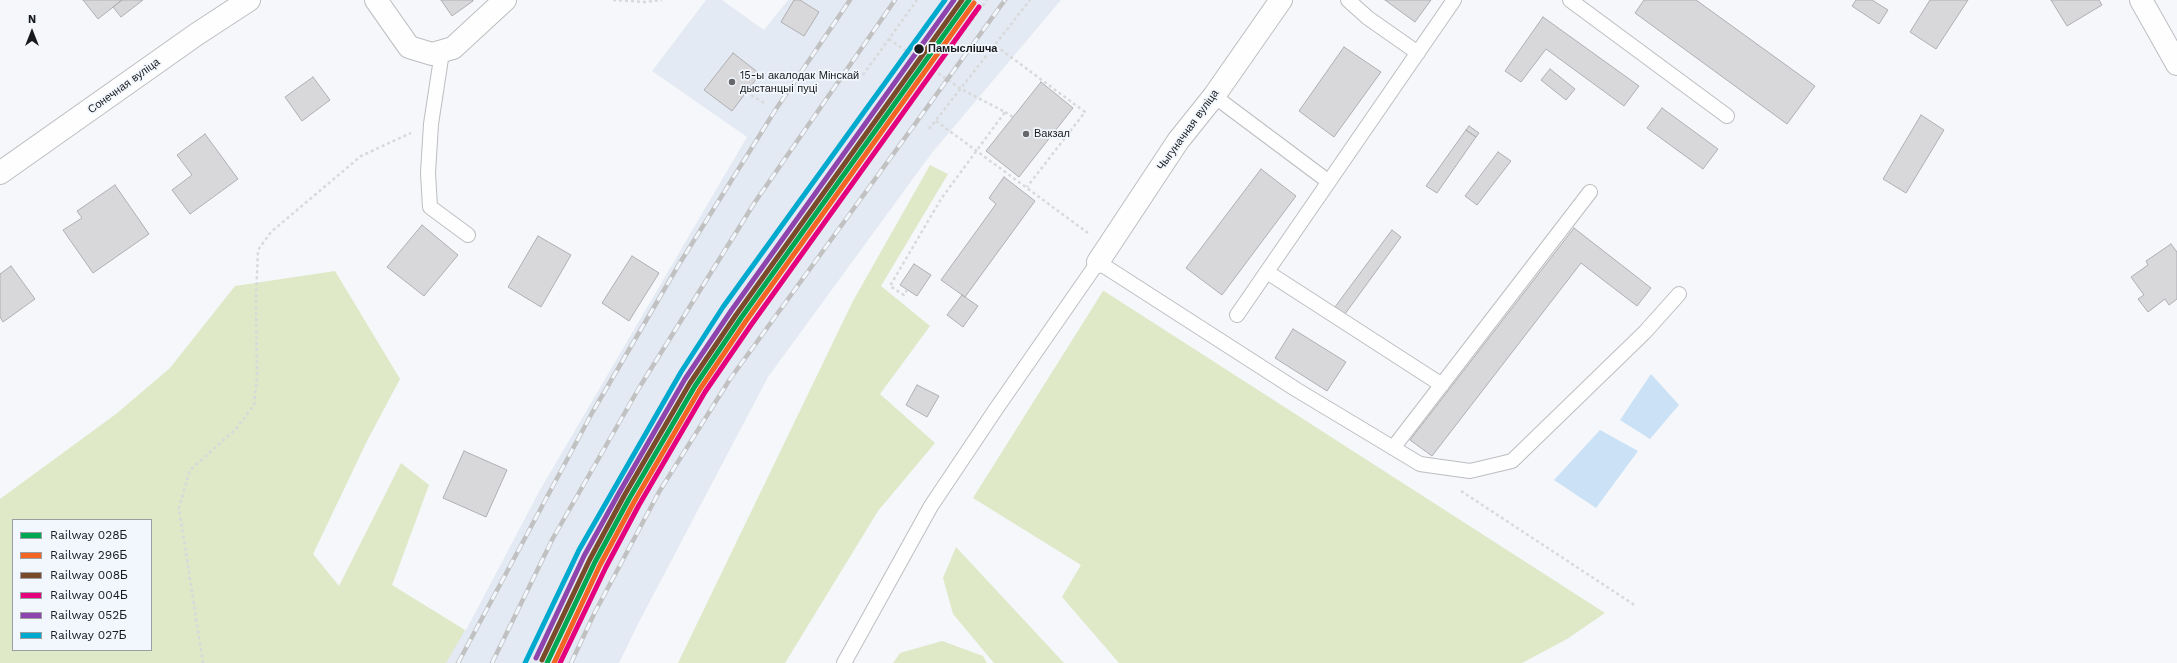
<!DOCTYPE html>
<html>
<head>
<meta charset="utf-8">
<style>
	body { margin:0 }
	#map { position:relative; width:2177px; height:663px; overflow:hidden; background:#f5f7fa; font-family:"Work Sans",sans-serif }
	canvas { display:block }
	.legend { position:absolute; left:12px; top:519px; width:140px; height:132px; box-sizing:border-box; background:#f2f7fd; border:1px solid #9b9fa3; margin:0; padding:5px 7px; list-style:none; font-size:12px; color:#181a1c }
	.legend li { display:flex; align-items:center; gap:8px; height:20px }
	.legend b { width:20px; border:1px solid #9b9fa3 }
	.north { position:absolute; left:12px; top:12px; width:40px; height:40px; -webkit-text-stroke:3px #f2f7fd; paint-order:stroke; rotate:0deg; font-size:11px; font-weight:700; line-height:16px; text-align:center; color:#181a1c }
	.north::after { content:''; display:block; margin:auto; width:14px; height:18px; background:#181a1c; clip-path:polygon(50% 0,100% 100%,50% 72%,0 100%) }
</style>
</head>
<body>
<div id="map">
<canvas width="2177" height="663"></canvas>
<ul class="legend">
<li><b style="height:5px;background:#00a651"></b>Railway 028Б</li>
<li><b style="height:5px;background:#f26522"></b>Railway 296Б</li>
<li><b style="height:5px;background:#7a4b2a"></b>Railway 008Б</li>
<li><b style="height:5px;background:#e5007d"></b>Railway 004Б</li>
<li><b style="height:5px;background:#8e44ad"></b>Railway 052Б</li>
<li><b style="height:5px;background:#00a9ce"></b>Railway 027Б</li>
</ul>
<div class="north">N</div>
</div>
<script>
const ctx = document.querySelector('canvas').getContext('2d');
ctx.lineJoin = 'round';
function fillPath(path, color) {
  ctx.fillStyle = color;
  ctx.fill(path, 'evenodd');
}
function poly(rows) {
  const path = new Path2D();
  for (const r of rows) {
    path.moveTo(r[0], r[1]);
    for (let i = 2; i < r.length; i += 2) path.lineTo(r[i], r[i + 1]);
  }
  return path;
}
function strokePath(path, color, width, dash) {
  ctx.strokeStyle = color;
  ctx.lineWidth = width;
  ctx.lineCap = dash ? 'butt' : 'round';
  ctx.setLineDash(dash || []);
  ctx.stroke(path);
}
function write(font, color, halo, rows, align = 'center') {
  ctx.font = font + ' "Work Sans",sans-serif';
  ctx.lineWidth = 3.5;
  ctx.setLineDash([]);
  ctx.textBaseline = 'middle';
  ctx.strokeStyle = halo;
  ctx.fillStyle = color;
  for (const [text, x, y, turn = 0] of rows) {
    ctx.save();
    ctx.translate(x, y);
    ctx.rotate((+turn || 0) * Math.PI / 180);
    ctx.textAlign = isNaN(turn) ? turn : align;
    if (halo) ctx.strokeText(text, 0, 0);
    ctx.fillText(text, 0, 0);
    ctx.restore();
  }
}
const built = poly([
	[706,0,722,0,764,30,788,0,1061,0,931,154,768,377,639,622,619,663,370,663,466,630,540,490,747,137,652,71]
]);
const green = poly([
	[930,165,948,174,881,286,930,326,880,394,935,443,878,511,785,663,678,663,853,301],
	[335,271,400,379,368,439,313,554,339,586,401,463,429,485,392,585,465,630,446,663,0,663,0,499,116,414,170,368,235,286],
	[13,520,151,520,151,650,13,650],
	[1103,291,1104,291,1605,613,1567,639,1522,663,1119,663,1062,597,1081,565,973,498],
	[956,547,1064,663,994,663,953,614,943,578],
	[942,641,983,656,987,663,893,663,900,653]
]);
const water = poly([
	[1651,374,1679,405,1650,439,1620,420],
	[1600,430,1638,451,1596,508,1554,480]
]);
const building = poly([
	[83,0,122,0,98,19,83,0],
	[122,0,143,0,121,17,113,7,122,0],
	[441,0,473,0,473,1,452,16,441,0],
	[794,0,800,0,819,12,804,36,781,22,794,0],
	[1385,0,1431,0,1415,22,1385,0],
	[1644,0,1696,0,1815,86,1787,124,1635,13,1644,0],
	[1856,0,1872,0,1888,10,1879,24,1852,6,1856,0],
	[1930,0,1968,0,1936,49,1910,32,1930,0],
	[2051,0,2099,0,2102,5,2067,26,2051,0],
	[1543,17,1639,86,1624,106,1546,49,1521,82,1505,71,1543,17],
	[1344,47,1381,72,1334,137,1299,111,1344,47],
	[733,53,760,74,732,111,704,90,733,53],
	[1550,69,1575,89,1566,100,1541,80,1550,69],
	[313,77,330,100,302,121,285,97,313,77],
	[1041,82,1073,108,1019,177,986,151,1041,82],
	[1662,108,1718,149,1703,169,1647,128,1662,108],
	[1921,115,1944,130,1906,193,1883,179,1921,115],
	[1469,126,1479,133,1476,137,1466,130,1469,126],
	[1466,130,1476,137,1437,193,1426,186,1466,130],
	[205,134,238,179,190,214,172,190,192,175,177,155,205,134],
	[1498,152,1511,161,1477,205,1465,196,1498,152],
	[1261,169,1296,196,1222,295,1186,268,1261,169],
	[1004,177,1035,201,965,297,941,280,996,204,989,198,1004,177],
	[115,185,149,234,93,273,63,230,82,218,77,211,115,185],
	[422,225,458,255,424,296,387,267,422,225],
	[1574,228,1651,288,1637,306,1581,263,1432,456,1410,440,1574,228],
	[1392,230,1401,237,1345,314,1335,307,1392,230],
	[538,236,571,255,541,307,508,287,538,236],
	[2171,244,2177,252,2177,299,2169,305,2165,299,2148,312,2138,299,2144,295,2131,277,2148,265,2146,261,2171,244],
	[632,256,659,273,629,321,602,303,632,256],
	[914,264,931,275,917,296,900,285,914,264],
	[11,266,35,299,3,322,0,317,0,274,11,266],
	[962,295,978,306,963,327,947,315,962,295],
	[1293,329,1346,362,1327,391,1275,358,1293,329],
	[917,385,939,396,927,417,906,405,917,385],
	[464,451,507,470,486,517,443,498,464,451]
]);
const path = poly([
	[613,0,645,2,662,0],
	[889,39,961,89,1005,112,941,199,890,286,904,295,907,290],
	[996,46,1085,112,1027,187],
	[863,75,917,0],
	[746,92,766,104],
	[911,102,987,0],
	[1005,112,1013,117],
	[936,121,1088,233],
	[929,129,1030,0],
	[1461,491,1636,606],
	[203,663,179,508,190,470,235,430,254,405,257,376,256,299,258,250,271,232,361,156,411,133]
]);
const lane = poly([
	[1348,0,1368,18,1418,53],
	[1570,0,1727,116],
	[442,52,431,124,428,173,430,207,468,235],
	[1214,96,1329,182],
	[1267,272,1442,385],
	[1237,315,1454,0],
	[1393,448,1590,192],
	[844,663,931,506,996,409,1098,262,1297,390,1420,464,1470,471,1512,461,1645,332,1679,294]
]);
const street = poly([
	[376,0,409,47,432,54,453,48,505,0],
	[2141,0,2177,64],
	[0,173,197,34,249,0],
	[1098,262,1178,141,1214,96,1281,0]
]);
const rail = poly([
	[458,663,592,413,678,266,776,109,850,0],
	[492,663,553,538,639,388,755,202,895,0],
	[571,663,595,612,659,492,730,379,1005,0]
]);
const rail1 = poly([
	[547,663,595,562,629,499,695,386,741,318,969,0]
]);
const rail2 = poly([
	[554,663,600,565,634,502,700,389,746,321,974,3]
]);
const rail3 = poly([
	[542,660,590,559,624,496,690,383,736,315,962,0]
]);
const rail4 = poly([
	[560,663,606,567,639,505,705,392,751,325,979,7]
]);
const rail5 = poly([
	[536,658,584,556,619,493,685,379,731,311,954,0]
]);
const rail6 = poly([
	[525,663,579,550,681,372,723,307,945,0]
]);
const markers = [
	[919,49,5.5,"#181a1c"],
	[732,82,4,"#65676a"],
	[1026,134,4,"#65676a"]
];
const stopNames = [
	["Памыслішча",928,49]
];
const poiNames = [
	["15-ы акалодак Мінскай",740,76],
	["дыстанцыі пуці",740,89],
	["Вакзал",1034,134]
];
const streetNames = [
	["Сонечная вуліца",124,86,-36],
	["Чыгуначная вуліца",1188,130,-54]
];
fillPath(built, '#e4eaf3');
fillPath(green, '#dfe8c7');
fillPath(water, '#cae1f6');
fillPath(building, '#d8d8db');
strokePath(building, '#afafb2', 1);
strokePath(lane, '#bcbec0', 16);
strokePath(street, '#bcbec0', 24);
strokePath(path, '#d8d9da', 2.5, [3, 3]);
strokePath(lane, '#fefefe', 14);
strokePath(street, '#fefefe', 22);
strokePath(rail, '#c1c1c2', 4.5);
strokePath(rail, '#f2f7fd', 3, [9]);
strokePath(rail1, '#00a651', 5);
strokePath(rail2, '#f26522', 5);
strokePath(rail3, '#7a4b2a', 5);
strokePath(rail4, '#e5007d', 5);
strokePath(rail5, '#8e44ad', 5);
strokePath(rail6, '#00a9ce', 5);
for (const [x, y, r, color] of markers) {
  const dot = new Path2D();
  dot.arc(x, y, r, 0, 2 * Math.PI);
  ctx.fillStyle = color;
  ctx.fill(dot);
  strokePath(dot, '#f2f7fd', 1.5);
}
write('bold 11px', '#181a1c', '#f2f7fd', stopNames, 'left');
write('11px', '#181a1c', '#f2f7fd', poiNames, 'left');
write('11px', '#181a1c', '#f2f7fd', streetNames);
</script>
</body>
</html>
